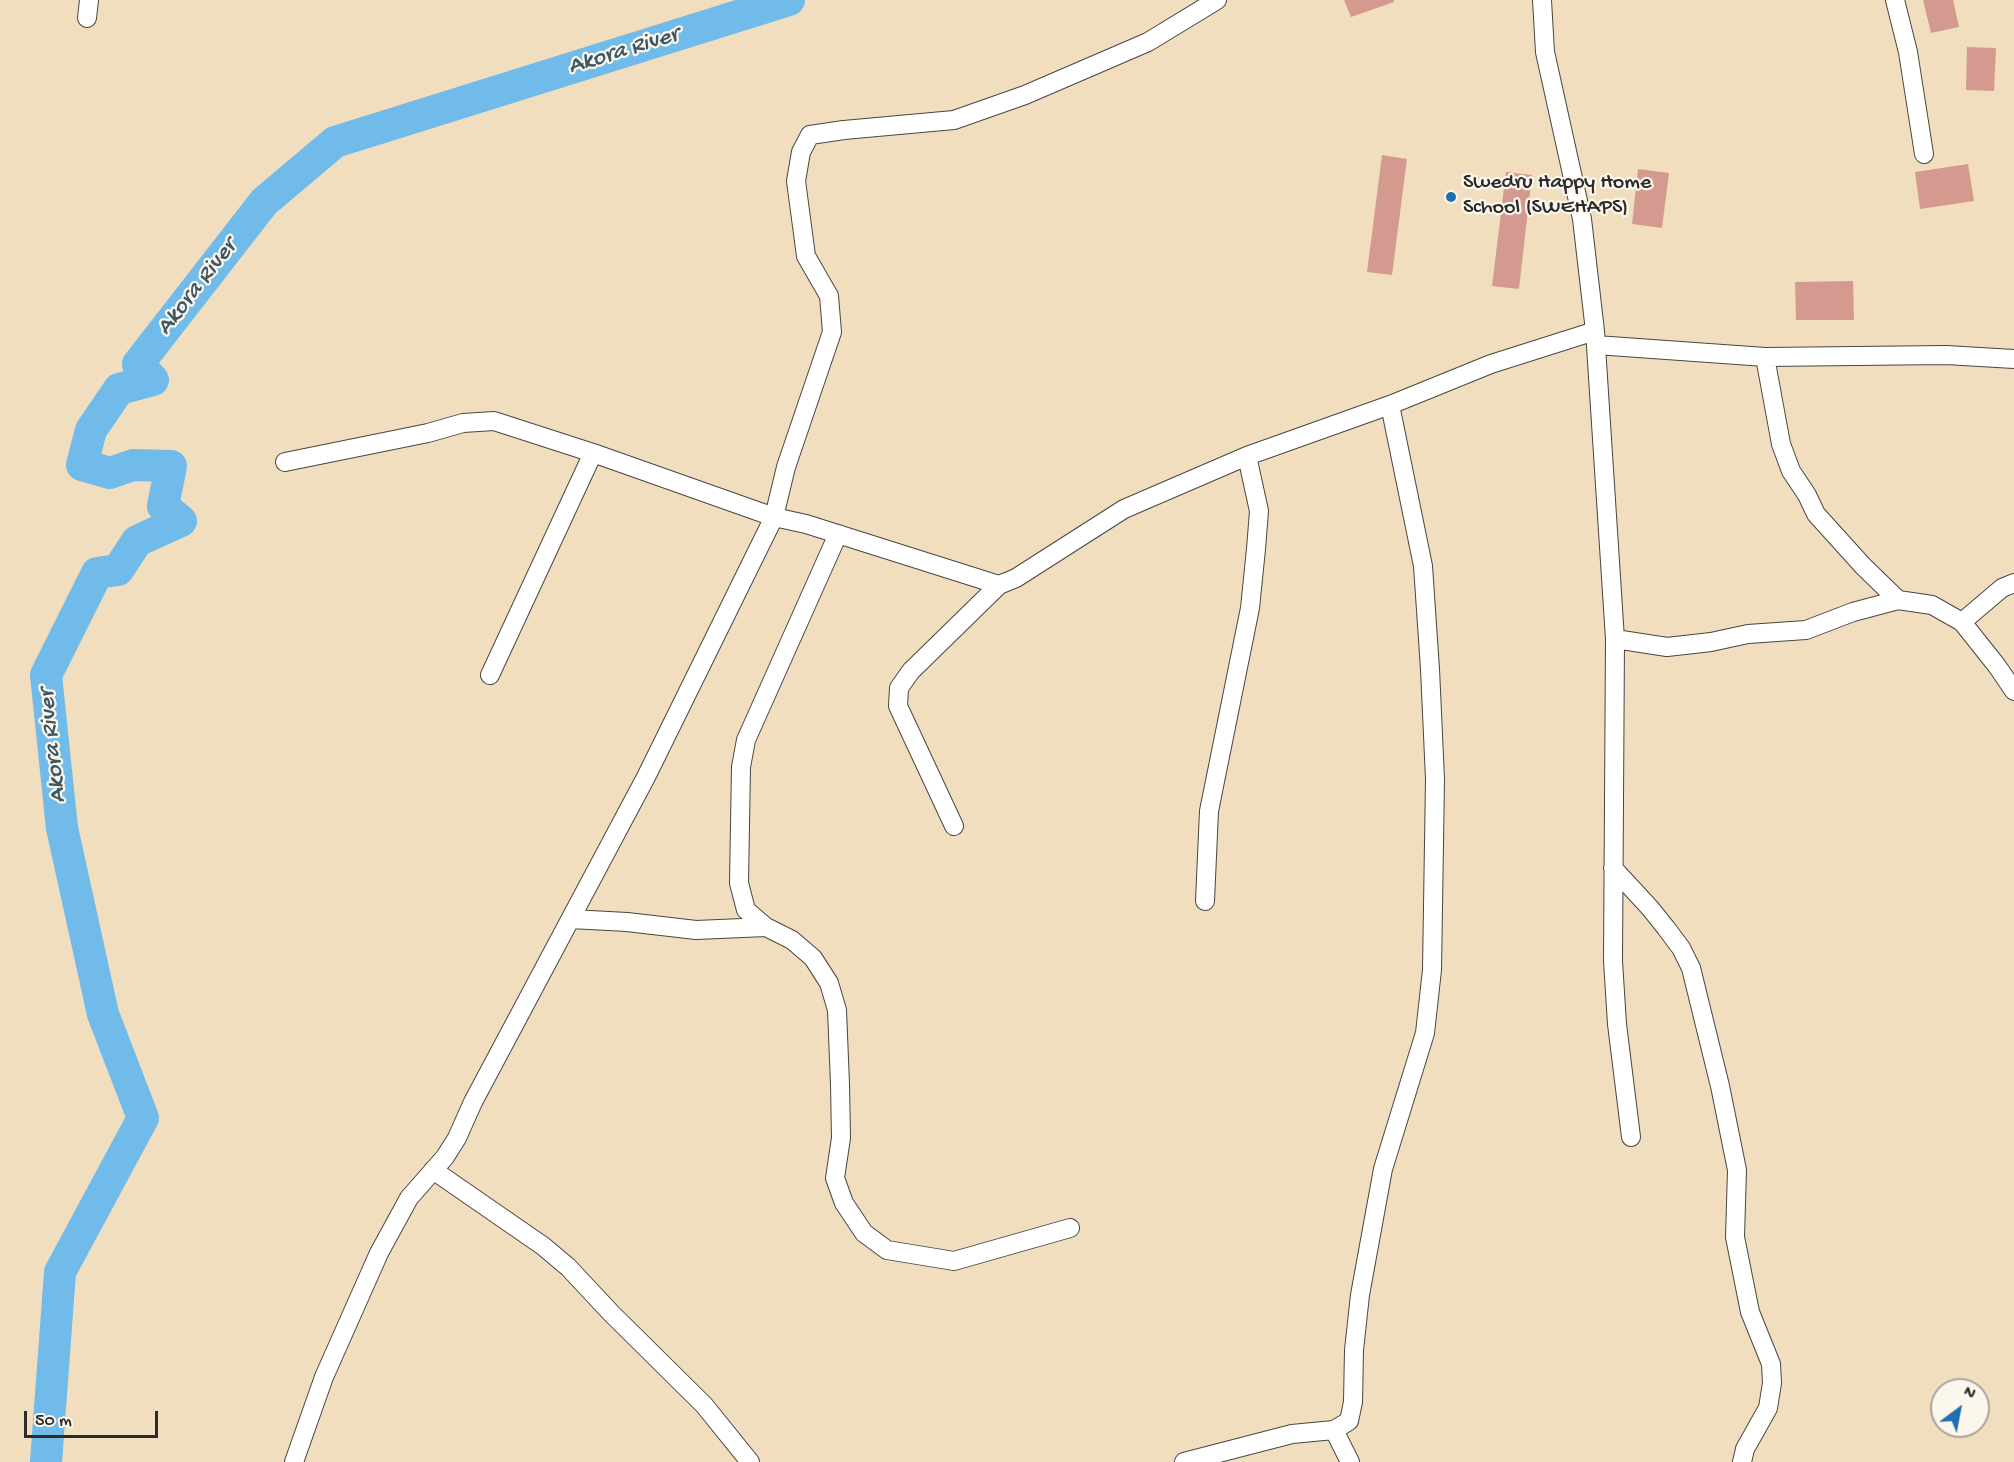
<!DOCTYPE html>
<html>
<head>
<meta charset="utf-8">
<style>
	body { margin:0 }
	#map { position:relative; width:2014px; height:1462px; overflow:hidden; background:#f1debe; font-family:"Gochi Hand",sans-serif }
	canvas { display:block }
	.north { position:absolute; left:1930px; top:1378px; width:60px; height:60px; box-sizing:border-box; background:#fbf7ec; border:2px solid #a8a59f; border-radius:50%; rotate:32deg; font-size:16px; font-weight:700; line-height:24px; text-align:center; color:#2b2b2b }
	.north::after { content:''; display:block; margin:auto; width:21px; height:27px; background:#1f6fb2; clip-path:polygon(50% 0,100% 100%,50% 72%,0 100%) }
	.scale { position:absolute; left:24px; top:1411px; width:134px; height:27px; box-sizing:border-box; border:3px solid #2b2b2b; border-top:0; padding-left:8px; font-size:18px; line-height:21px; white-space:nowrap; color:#2b2b2b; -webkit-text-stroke:4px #fbf7ec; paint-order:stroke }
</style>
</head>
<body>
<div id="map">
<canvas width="2014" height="1462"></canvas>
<div class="north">N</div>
<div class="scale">50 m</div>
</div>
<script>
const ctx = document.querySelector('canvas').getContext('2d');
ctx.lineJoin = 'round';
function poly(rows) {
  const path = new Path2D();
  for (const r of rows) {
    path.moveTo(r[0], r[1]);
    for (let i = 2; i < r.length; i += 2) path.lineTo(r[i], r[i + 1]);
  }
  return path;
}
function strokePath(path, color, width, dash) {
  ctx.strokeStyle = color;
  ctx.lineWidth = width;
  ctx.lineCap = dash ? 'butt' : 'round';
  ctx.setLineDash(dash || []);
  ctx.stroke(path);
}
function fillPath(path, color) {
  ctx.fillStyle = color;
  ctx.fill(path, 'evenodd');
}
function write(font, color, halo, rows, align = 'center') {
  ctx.font = font + ' "Gochi Hand",sans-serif';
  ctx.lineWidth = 4.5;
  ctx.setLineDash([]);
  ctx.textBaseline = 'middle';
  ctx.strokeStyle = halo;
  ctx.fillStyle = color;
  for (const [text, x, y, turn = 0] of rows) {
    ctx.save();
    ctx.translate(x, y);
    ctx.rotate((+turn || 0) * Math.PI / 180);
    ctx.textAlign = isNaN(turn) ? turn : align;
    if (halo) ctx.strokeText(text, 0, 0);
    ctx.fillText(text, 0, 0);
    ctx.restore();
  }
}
const river = poly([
	[46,1462,60,1272,143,1118,103,1014,62,828,46,675,97,573,118,570,137,541,181,521,163,506,171,466,133,465,110,473,82,465,91,430,119,389,153,380,138,364,264,202,335,142,789,0]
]);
const building = poly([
	[1344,0,1394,0,1394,2,1351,17],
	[1923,0,1953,0,1959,27,1931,33],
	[1967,47,1996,48,1994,91,1966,90],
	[1382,155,1407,159,1392,275,1367,272],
	[1968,164,1974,201,1920,209,1915,172],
	[1638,169,1669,173,1662,228,1632,224],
	[1506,172,1532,175,1519,289,1492,286],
	[1853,281,1854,320,1796,320,1795,282]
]);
const minor = poly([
	[1542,0,1545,52,1582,219,1595,331,1615,639,1613,961,1617,1024,1631,1137],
	[1895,0,1908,52,1924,154],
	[87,18,89,0],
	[1596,345,1765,357,1946,355,2014,359],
	[1765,357,1781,444,1791,471,1807,495,1816,514,1863,566,1898,600],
	[285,462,428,433,463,423,494,421,593,453,774,517,806,524,999,585,1016,578,1124,509,1247,456,1390,405,1491,364,1595,331],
	[838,534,746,740,741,767,739,883,746,910,766,927,792,940,813,958,829,983,837,1010,840,1084,841,1138,835,1178,844,1203,864,1233,887,1250,954,1261,1070,1228],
	[1962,622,2002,588,2014,583],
	[1615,639,1667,647,1711,642,1748,634,1806,630,1853,612,1898,600,1932,605,1962,622,1997,666,2014,691],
	[490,675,593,453],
	[954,826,898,706,899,688,911,671,999,585],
	[1613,868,1650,908,1666,928,1681,948,1691,968,1720,1086,1737,1170,1735,1237,1750,1312,1771,1364,1772,1383,1768,1408,1745,1449,1742,1462],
	[1205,901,1209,811,1250,608,1256,549,1259,511,1247,456],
	[571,919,627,922,696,930,766,927],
	[433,1170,543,1246,568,1267,611,1313,704,1405,750,1462],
	[1334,1430,1350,1462],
	[294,1462,324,1377,379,1253,409,1198,445,1157,457,1138,473,1102,646,777,774,517,786,467,832,332,829,296,806,256,796,181,801,152,810,135,844,130,954,120,1025,95,1148,42,1217,0],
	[1184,1462,1292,1434,1334,1430,1349,1421,1353,1402,1354,1350,1360,1295,1383,1169,1425,1033,1432,970,1435,779,1430,669,1423,566,1390,405]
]);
const markers = [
	[1451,197,6,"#1f6fb2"]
];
const poiNames = [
	["Swedru Happy Home",1463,184],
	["School (SWEHAPS)",1463,209]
];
const waterNames = [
	["Akora River",624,52,-17],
	["Akora River",198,288,-52],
	["Akora River",54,746,-96]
];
strokePath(river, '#71bbea', 32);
fillPath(building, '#d49a90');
strokePath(minor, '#494641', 20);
strokePath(minor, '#fff', 18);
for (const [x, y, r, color] of markers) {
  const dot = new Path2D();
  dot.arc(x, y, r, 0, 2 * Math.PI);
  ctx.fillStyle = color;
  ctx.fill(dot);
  strokePath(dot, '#fbf7ec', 2);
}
write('22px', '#2b2b2b', '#fbf7ec', poiNames, 'left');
write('italic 24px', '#405664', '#fbf7ec', waterNames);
</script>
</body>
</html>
